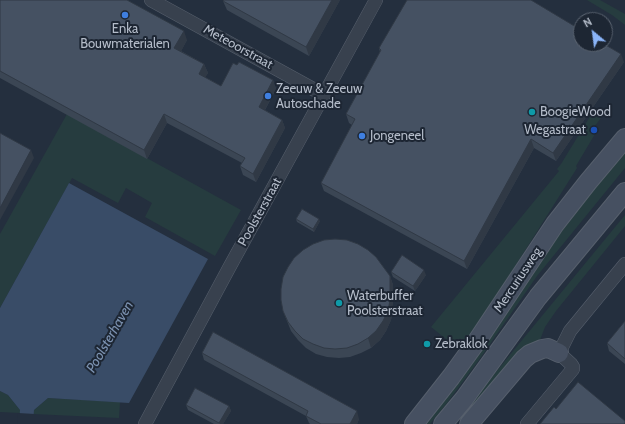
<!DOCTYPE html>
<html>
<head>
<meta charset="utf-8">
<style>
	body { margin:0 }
	#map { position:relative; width:625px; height:424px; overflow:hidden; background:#242f3e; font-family:Cabin,sans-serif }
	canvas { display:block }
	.north { position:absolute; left:573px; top:12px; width:40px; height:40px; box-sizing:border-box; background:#1d2633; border:1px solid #59626f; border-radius:50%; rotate:331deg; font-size:11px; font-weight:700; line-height:16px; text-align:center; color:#b4bcc9 }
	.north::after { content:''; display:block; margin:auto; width:14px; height:18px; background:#8ab4f8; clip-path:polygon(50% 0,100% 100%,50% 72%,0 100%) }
</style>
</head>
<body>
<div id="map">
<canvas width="625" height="424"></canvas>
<div class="north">N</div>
</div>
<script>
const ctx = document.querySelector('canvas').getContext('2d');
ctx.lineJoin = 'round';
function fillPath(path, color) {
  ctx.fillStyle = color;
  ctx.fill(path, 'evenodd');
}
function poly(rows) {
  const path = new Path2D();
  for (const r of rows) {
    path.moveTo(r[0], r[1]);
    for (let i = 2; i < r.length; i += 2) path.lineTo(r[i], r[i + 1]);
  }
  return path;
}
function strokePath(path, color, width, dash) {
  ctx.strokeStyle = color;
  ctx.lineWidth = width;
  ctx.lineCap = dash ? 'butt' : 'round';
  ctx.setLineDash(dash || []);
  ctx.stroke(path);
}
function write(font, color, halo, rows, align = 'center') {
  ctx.font = font + ' Cabin,sans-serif';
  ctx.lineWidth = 4;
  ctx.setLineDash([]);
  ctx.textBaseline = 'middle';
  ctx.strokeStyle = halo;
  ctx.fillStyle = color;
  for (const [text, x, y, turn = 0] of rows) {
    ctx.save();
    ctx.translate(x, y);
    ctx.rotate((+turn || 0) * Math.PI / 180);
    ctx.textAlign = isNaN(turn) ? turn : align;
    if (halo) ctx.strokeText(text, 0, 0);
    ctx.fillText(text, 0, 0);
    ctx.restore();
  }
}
const green = poly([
	[587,0,600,0,625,14,625,25,612,15],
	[594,110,601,114,602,112,604,114,591,131,595,134,576,166,577,168,485,314,460,350,431,327,559,171,557,169,561,164],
	[67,114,241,210,215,256,145,217,152,203,126,188,118,203,72,178,0,308,0,234],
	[625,150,625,168,537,276,479,360,447,403,430,424,424,424,550,247,588,196],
	[625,215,625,226,556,311,545,327,540,340,464,422,458,418],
	[0,391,8,395,20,410,20,413,0,412],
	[48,398,120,402,119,418,33,414,34,410]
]);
const water = poly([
	[69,183,208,259,129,403,48,398,34,410,33,424,19,424,20,410,8,395,0,391,0,308]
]);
const pier = poly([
	[18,413,35,414,35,424,17,424]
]);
const minor = poly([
	[151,0,324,95],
	[145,424,229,268,376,0],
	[527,424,573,369,573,367,571,364,559,353,570,331,625,264]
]);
const secondary = poly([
	[414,424,451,377,477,341,555,224,588,182,625,138],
	[443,424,464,399,538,297,625,192],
	[469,424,524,359,530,354,542,349,548,348,559,353]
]);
const wall = poly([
	[0,0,187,40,181,51,204,64,208,73,205,77,221,86,237,65,273,80,276,89,265,110,282,120,285,128,256,182,243,175,240,166,242,163,167,123,147,159,0,78],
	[224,0,340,0,309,56,227,10,223,1],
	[379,48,624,62,556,161,534,148,467,269,324,191,321,183,352,125,349,123,346,114,380,52],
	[296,219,320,221,314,232,297,222],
	[391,272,426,275,415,291,393,277],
	[390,276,393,285,393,309,391,320,386,331,380,340,371,348,361,353,350,357,339,358,327,357,316,354,306,348,298,340,291,331,283,311],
	[625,321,625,364,609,351,607,343],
	[202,353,359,419,357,424,310,424,309,423,306,416,204,360],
	[186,405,229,406,231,411,223,424,214,424,188,410]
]);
const shadedWall = poly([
	[332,0,340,0,309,56,306,47],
	[184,31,187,40,178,57,174,48],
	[621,54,624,62,556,161,553,153],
	[204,64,208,73,202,83,199,74],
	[273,80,276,89,262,115,259,107],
	[164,114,167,123,147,159,144,150],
	[282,120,285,128,256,182,253,174],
	[531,139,534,148,467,269,464,261],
	[31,150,34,158,0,220,0,208],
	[319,219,320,221,314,232,313,229],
	[424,270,426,275,415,291,413,286],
	[390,276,393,285,393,309,391,320,386,331,380,340,371,348,368,338],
	[229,406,231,411,223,424,220,424,219,423],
	[357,411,359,419,357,424,350,424]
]);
const building = poly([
	[0,0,127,0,184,31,174,48,204,64,199,74,221,86,233,63,237,65,239,62,273,80,259,107,282,120,253,174,240,166,245,158,164,114,144,150,0,71,0,0],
	[224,0,332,0,306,47,223,1,224,0],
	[407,0,531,0,581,30,581,44,604,44,621,54,553,153,531,139,464,261,321,183,355,119,346,114,381,50,379,48,407,0],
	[0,133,31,150,0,208,0,133],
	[302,209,319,219,313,229,296,219,302,209],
	[335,239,347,240,358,244,368,250,376,257,390,276,390,300,388,311,383,321,376,331,368,338,358,344,347,348,335,349,324,348,313,344,303,339,295,331,288,322,283,311,281,300,281,289,283,277,288,267,294,258,303,250,313,244,324,240,335,239],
	[402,255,424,270,413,286,391,272,402,255],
	[625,321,625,359,607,343,625,321],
	[213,332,357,411,350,424,321,424,306,416,308,411,202,353,213,332],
	[578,382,625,421,625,424,540,424,554,407,556,409,578,382],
	[195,388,229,406,219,423,186,405,195,388]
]);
const markers = [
	[125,15,4,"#3f7fe0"],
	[268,96,4,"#3f7fe0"],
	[532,112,4,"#0f9aa8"],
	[594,130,4,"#1a4fb4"],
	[362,136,4,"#3f7fe0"],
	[339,303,4,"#0f9aa8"],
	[427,344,4,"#0f9aa8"]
];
const poiNames = [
	["Enka",125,29,"center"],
	["Bouwmaterialen",125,44,"center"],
	["Zeeuw & Zeeuw",276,89],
	["Autoschade",276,104],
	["BoogieWood",540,112],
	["Wegastraat",586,130,"right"],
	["Jongeneel",370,136],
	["Waterbuffer",347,296],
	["Poolsterstraat",347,311],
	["Zebraklok",435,344]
];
const streetNames = [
	["Meteoorstraat",238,47,29],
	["Poolsterstraat",260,212,-61],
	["Mercuriusweg",518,280,-56]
];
const waterNames = [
	["Poolsterhaven",110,337,-60]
];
fillPath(green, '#263c3f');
fillPath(water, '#394c67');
fillPath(pier, '#242f3e');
strokePath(minor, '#565f6c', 14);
strokePath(secondary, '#565f6c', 20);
strokePath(minor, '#38414e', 13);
strokePath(secondary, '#465061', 18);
fillPath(wall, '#3b4654');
fillPath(shadedWall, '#303945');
fillPath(building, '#455162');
strokePath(building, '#303945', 1);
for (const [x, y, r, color] of markers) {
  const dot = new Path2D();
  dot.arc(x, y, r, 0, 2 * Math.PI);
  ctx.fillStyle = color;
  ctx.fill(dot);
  strokePath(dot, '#1d2633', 1.5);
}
write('13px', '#b4bcc9', '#1d2633', poiNames, 'left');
write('13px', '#b4bcc9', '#1d2633', streetNames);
write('italic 14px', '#7c92b1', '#1d2633', waterNames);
</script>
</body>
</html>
